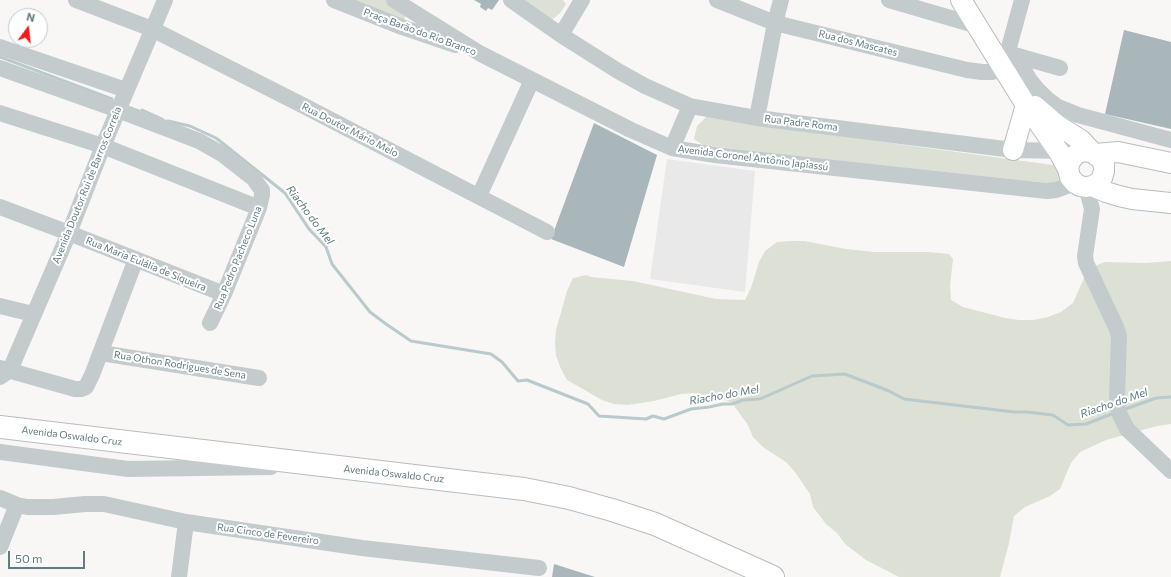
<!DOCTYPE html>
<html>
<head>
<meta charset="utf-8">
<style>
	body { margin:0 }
	#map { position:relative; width:1171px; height:577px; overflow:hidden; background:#f8f7f5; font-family:Commissioner,sans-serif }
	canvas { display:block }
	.north { position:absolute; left:8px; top:8px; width:40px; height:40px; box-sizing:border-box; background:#fff; border:1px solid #bfcacd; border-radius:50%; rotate:15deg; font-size:11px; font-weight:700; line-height:16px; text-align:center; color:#5f7b83 }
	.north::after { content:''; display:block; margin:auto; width:14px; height:18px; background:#f61917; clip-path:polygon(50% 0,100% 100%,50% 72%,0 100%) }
	.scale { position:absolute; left:8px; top:551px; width:77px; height:18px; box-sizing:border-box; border:2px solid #5f7b83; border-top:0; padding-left:5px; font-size:12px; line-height:14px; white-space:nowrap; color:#5f7b83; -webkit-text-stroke:3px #fff; paint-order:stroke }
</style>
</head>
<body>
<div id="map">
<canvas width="1171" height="577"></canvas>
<div class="north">N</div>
<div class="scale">50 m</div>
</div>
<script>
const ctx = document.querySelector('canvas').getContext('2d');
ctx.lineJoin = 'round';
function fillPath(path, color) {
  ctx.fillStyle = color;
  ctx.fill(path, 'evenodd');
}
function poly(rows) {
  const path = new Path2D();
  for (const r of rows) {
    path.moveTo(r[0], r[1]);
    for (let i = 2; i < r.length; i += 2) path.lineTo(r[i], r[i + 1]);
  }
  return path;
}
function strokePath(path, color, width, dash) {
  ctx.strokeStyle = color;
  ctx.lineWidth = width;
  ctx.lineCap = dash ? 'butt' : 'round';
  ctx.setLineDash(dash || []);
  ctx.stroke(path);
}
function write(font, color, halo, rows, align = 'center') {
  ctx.font = font + ' Commissioner,sans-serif';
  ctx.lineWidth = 4;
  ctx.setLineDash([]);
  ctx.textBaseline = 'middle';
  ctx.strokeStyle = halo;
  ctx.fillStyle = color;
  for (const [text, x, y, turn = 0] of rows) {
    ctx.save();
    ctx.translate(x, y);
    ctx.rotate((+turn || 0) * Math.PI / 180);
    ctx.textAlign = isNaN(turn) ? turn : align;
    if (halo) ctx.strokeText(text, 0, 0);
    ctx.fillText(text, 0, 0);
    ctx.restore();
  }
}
const built = poly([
	[667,159,755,171,745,292,650,279]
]);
const green = poly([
	[347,0,386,0,403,10,406,16,402,22],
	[521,0,563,0,566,4,561,12,553,19,546,16],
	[708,115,839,136,1060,166,1061,176,1057,184,769,153,703,145,694,139,697,126],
	[790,241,804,241,846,249,874,252,929,252,949,254,953,259,950,286,951,300,963,307,1005,318,1019,320,1034,320,1048,317,1061,312,1073,303,1084,278,1092,267,1105,262,1146,263,1171,261,1171,424,1157,426,1106,440,1080,452,1071,463,1060,489,1050,496,1025,507,1014,516,1009,543,1000,577,899,577,866,560,845,544,837,533,826,524,813,507,810,494,795,472,786,462,763,447,753,437,748,425,732,403,720,398,694,393,681,394,654,401,628,405,614,404,602,400,567,380,561,369,556,356,555,343,556,330,567,291,573,278,586,275,591,277,633,281,716,299,745,300,751,288,759,262,765,251,777,242]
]);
const stream = poly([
	[0,57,112,99],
	[142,110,162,119],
	[168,121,190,126,216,138,285,193,309,229,326,247,332,264,370,312,386,324,411,341,491,354,502,362,518,381,527,380,588,404,599,416,646,419,653,416,664,419,691,409,709,407,723,404,732,404,743,400,760,399,812,376,845,374,889,391,904,399,1014,412,1027,412,1053,415,1068,425,1086,424,1114,413],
	[1123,410,1156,398,1171,397]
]);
const building = poly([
	[474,0,499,0,492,10,488,8,486,11,480,7,481,4],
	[1124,30,1171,42,1171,129,1105,114],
	[594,123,657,155,624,267,551,239],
	[554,564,595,577,552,577]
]);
const minor = poly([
	[76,0,152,29,306,107,547,232],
	[334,0,402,27,455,45],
	[394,0,481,54,631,130,672,148,715,155,1047,191,1056,190,1075,183],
	[511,0,561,35,618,71,645,86,690,106,757,118,1013,150,1067,151],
	[717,0,775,23,967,70,982,72,992,72,1003,69,1022,0],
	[889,0,978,26],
	[561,35,582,0],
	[0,47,126,90],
	[1011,54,1060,68],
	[1016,56,1029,79,1037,89,1047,99,1058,107,1078,115,1171,140],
	[0,68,118,110,199,141,222,154,254,179,258,185,262,190,262,195,259,208,224,294,210,323],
	[0,113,103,146,259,208],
	[757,118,775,23,781,0],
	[672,148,690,106],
	[1086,187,1092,209,1085,256,1086,263,1116,327,1119,336,1117,397,1119,413,1127,429,1171,471],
	[479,196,532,80],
	[0,207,69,233,224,294],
	[0,306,33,314],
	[101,353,259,378],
	[0,368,75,389,81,389,86,387,92,375,136,259],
	[0,377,10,370,69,233,103,146,165,0],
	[0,452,128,469,271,467],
	[0,498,17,505,27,507,53,507,85,504,104,504,186,522,362,548,539,568],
	[0,547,17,505],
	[179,577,186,522]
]);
const major = poly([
	[961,0,1026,105,1059,152,1068,169,1070,177,1075,183,1080,186,1086,187,1092,186,1098,183,1102,178,1104,171,1104,165,1101,159,1092,152,1084,151,1076,154,1070,161,1068,169],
	[1035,106,1057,125,1081,140,1092,152],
	[1013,150,1026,105],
	[1096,154,1118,152,1171,163],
	[1092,186,1106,192,1119,196,1132,199,1171,203]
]);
const highway = poly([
	[0,427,524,489,569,498,612,510,655,524,773,577]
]);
const streetNames = [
	["Praça Barão do Rio Branco",420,32,20],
	["Rua dos Mascates",858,43,14],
	["Rua Padre Roma",801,123,7],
	["Rua Doutor Mário Melo",350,130,27],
	["Avenida Coronel Antônio Japiassú",753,158,7],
	["Avenida Doutor Rui de Barros Correia",87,185,-68],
	["Rua Pedro Pacheco Luna",238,258,-68],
	["Rua Maria Eulália de Siqueira",146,264,22],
	["Rua Othon Rodrigues de Sena",180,365,9],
	["Avenida Oswaldo Cruz",72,436,7],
	["Avenida Oswaldo Cruz",394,474,6],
	["Rua Cinco de Fevereiro",268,534,8]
];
const waterNames = [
	["Riacho do Mel",310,215,53],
	["Riacho do Mel",724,395,-10],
	["Riacho do Mel",1114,403,-19]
];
fillPath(built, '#e8e9e8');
fillPath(green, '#dce0d5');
strokePath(stream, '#b8cacb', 3);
fillPath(building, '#a9b6ba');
strokePath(major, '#b5bdbf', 22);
strokePath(highway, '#b7bdbf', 24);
strokePath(minor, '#c4cbcd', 16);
strokePath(major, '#fff', 20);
strokePath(highway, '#fff', 22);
write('10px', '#5f7b83', '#fff', streetNames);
write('italic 11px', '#5a7c7e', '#fff', waterNames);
</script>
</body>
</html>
